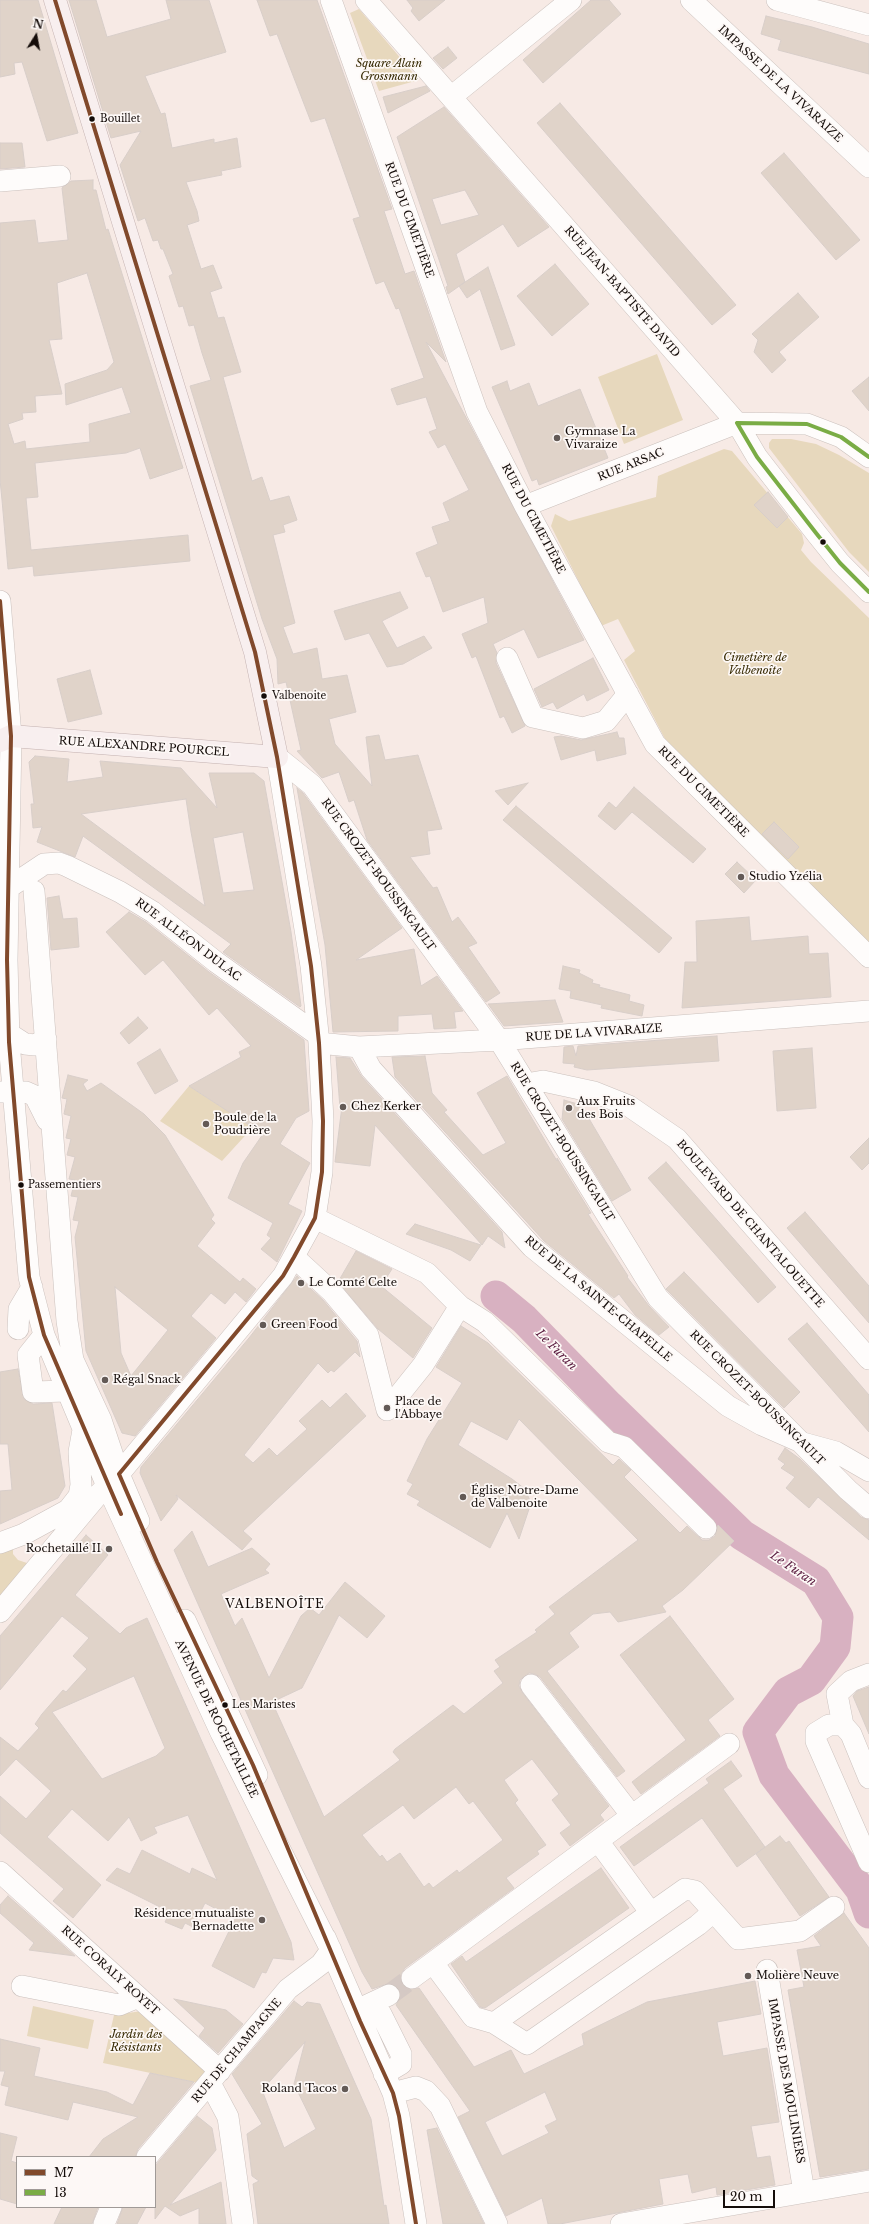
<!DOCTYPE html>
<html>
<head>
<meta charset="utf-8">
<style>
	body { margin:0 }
	#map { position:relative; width:869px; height:2224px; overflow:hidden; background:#f7eae5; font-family:"Libre Baskerville",serif }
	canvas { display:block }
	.legend { position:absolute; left:16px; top:2156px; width:140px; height:52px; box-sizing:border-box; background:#fdf8f6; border:1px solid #a09a97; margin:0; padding:5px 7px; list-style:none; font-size:12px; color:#140c09 }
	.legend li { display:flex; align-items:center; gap:8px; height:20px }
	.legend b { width:20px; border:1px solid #a09a97 }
	.north { position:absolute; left:16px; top:16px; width:40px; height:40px; -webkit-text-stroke:3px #fdf8f6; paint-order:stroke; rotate:11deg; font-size:11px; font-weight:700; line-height:16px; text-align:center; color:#140c09 }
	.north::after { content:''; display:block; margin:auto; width:14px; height:18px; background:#140c09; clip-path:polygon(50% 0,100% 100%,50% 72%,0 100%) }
	.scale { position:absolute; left:723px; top:2190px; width:52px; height:18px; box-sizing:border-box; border:2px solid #140c09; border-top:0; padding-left:5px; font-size:12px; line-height:14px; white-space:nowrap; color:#140c09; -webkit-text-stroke:3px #fdf8f6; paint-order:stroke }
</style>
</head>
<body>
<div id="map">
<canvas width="869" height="2224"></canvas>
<ul class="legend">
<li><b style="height:5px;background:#81492b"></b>M7</li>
<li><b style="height:5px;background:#7aac45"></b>13</li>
</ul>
<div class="north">N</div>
<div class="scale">20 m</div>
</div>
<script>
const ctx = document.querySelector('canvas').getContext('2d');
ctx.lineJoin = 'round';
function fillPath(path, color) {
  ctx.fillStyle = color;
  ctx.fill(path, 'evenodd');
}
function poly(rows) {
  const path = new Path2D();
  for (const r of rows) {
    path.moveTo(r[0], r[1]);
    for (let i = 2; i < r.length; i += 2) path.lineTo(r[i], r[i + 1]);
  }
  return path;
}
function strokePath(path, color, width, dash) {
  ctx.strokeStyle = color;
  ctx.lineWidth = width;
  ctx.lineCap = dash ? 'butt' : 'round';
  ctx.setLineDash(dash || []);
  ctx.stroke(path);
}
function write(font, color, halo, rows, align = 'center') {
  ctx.font = font + ' "Libre Baskerville",serif';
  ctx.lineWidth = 3.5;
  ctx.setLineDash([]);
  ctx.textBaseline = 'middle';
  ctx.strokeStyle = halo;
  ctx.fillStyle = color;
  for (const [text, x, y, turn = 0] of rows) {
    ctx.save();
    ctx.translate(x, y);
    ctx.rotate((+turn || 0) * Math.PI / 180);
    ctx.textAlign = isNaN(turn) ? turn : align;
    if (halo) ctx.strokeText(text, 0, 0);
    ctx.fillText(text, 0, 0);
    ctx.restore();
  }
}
const green = poly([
	[359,9,419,80,379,91,350,13],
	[657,354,683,420,624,444,598,377],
	[772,439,791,439,816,444,839,455,869,473,869,572,849,552,769,448,769,443],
	[724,449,732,451,802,534,804,543,801,550,811,562,869,618,869,943,665,739,624,660,635,651,618,619,601,626,551,526,555,514,569,521,656,497,658,476],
	[189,1086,253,1127,222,1161,160,1121],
	[13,1545,13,1554,18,1560,27,1563,0,1596,0,1551],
	[33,2006,94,2020,88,2049,27,2036],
	[142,2011,208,2066,198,2083,103,2063,114,2015]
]);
const river = poly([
	[496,1296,524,1319,609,1406,742,1535,816,1581,838,1617,835,1647,811,1680,788,1692,758,1732,774,1775,861,1890,869,1913]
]);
const building = poly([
	[0,0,38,0,78,133,47,141,22,62,14,63,15,74,0,77,0,0],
	[69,0,96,0,107,37,171,19,166,0,209,0,226,52,145,76,161,114,165,113,172,148,214,139,214,143,237,138,241,167,221,171,222,175,186,182,197,211,199,221,187,225,201,269,213,265,222,288,210,292,218,318,224,317,241,372,223,377,252,481,262,477,270,501,289,496,297,520,283,525,285,532,273,535,295,623,283,627,293,654,317,648,322,679,347,675,356,712,329,719,335,744,372,786,366,737,379,735,385,760,418,755,442,829,427,831,430,854,410,857,433,888,437,887,452,922,458,917,477,943,468,947,500,993,486,1002,367,840,354,800,349,802,339,772,322,778,297,751,301,750,286,682,278,684,277,659,262,619,190,386,211,380,202,353,194,325,189,326,183,306,179,307,169,276,173,274,163,249,161,249,158,240,153,241,145,218,138,221,120,165,141,131,111,138,69,0],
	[257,0,317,0,392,209,384,211,405,274,414,271,446,362,426,342,584,640,538,658,524,629,493,644,497,653,496,663,525,726,512,733,504,716,500,718,476,656,472,658,462,634,488,623,484,597,443,612,430,576,426,577,416,553,438,544,432,527,450,521,443,503,469,490,445,444,438,448,429,432,437,429,426,397,397,405,391,389,424,378,399,308,396,309,384,281,376,284,353,219,360,217,325,118,311,122,277,34,270,36,257,0],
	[407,0,445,0,419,21,411,11,413,8,407,0],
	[591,0,609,0,621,14,543,83,523,60,591,0],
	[766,16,812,27,869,44,869,74,778,50,781,40,761,34,766,16],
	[448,47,457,58,443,69,433,58,448,47],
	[426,86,430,91,388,113,383,97,426,86],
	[560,103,736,305,712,325,537,123,560,103],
	[444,107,549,227,518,247,503,224,456,254,465,282,448,294,446,287,448,286,397,137,444,107],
	[465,190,479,215,441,225,432,199,465,190],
	[0,143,22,143,25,167,0,169,0,143],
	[784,153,860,240,836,260,761,173,784,153],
	[93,180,93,190,96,190,106,230,108,229,183,468,150,479,140,448,126,453,35,463,38,497,26,498,31,550,188,535,190,561,34,576,33,566,8,569,2,500,0,480,0,223,35,220,38,243,68,240,62,188,71,181,93,180],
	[87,273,114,362,107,370,65,384,66,405,122,387,131,413,89,424,90,442,26,449,25,441,14,444,8,424,23,419,22,413,36,412,35,396,62,394,49,340,62,339,57,283,87,273],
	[555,264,589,304,552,336,517,296,555,264],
	[488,267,515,345,501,350,480,289,467,298,459,286,488,267],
	[798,293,819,317,779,352,786,360,772,373,754,352,758,340,752,334,798,293],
	[869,377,869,411,852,391,869,377],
	[507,381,510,391,529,383,538,406,580,389,608,458,539,485,537,479,532,481,492,387,507,381],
	[768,492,788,517,777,528,754,505,768,492],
	[400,592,408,608,382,621,397,648,424,636,432,648,403,664,387,667,369,633,345,640,334,611,400,592],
	[593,658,609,690,587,701,584,694,557,709,553,702,542,707,534,689,593,658],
	[90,670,102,714,68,722,57,679,90,670],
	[617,732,619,738,624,738,626,754,597,761,595,750,561,760,554,737,561,736,581,740,617,732],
	[35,756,69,759,67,782,103,777,100,761,181,768,217,808,209,773,254,773,264,781,291,932,301,1006,300,1007,223,952,231,944,83,836,75,857,37,842,42,827,33,828,31,804,34,804,29,762,35,756],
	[186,799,191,832,205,906,81,814,186,799],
	[243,832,254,890,223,893,213,838,243,832],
	[528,783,508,805,495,791,528,783],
	[634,787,706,849,693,863,632,812,615,830,598,816,609,802,616,808,634,787],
	[297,788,303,793,402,928,356,960,414,949,421,986,437,976,463,1011,454,1012,456,1028,434,1029,432,1014,398,1016,398,1031,333,1032,325,945,297,788],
	[516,806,672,938,659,953,503,820,516,806],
	[774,822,799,847,788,859,762,834,774,822],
	[737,862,756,880,744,893,725,874,737,862],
	[59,896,63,919,77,918,79,947,51,950,47,898,59,896],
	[129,912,146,922,209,972,304,1040,309,1111,296,1118,280,1144,310,1163,288,1204,302,1211,277,1262,261,1249,271,1238,267,1235,273,1223,228,1198,243,1163,263,1134,189,1086,241,1057,239,1052,251,1046,217,1008,209,1015,163,960,145,975,106,932,129,912],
	[749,917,751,941,808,936,809,954,828,953,831,997,682,1008,685,962,697,962,696,921,749,917],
	[563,966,580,970,579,973,593,980,592,983,600,985,599,987,630,995,629,1001,644,1005,642,1016,601,1008,602,1005,570,998,571,991,559,989,563,966],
	[555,1000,563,1022,504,1026,488,1004,555,1000],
	[138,1017,148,1028,129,1044,120,1033,138,1017],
	[717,1036,719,1061,587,1070,574,1067,575,1064,563,1063,564,1047,573,1046,576,1056,578,1046,717,1036],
	[812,1048,816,1108,777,1111,773,1051,812,1048],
	[160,1049,178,1081,155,1094,137,1063,160,1049],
	[425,1056,432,1093,447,1110,444,1112,483,1155,506,1143,477,1093,507,1076,557,1161,557,1158,591,1213,588,1214,628,1276,627,1277,649,1306,669,1327,659,1335,635,1315,619,1294,614,1298,544,1241,395,1077,392,1057,425,1056],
	[336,1057,350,1058,362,1077,502,1232,505,1248,488,1236,482,1245,375,1125,370,1166,335,1162,342,1106,340,1108,336,1057],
	[68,1075,88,1080,83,1084,87,1091,101,1083,144,1114,165,1135,214,1215,211,1219,215,1223,197,1246,240,1282,243,1278,256,1289,246,1302,235,1292,225,1304,211,1293,191,1316,216,1338,135,1436,122,1433,86,1351,75,1237,79,1221,73,1220,78,1197,71,1196,75,1180,69,1179,75,1157,67,1155,71,1139,66,1138,71,1116,64,1114,67,1099,62,1098,68,1075],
	[115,1287,168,1330,131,1376,121,1353,115,1287],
	[564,1100,581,1105,631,1190,612,1201,562,1119,564,1100],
	[869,1138,869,1163,862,1170,850,1157,869,1138],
	[666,1162,776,1287,758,1303,648,1178,666,1162],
	[805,1212,869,1286,869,1323,787,1228,805,1212],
	[415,1224,481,1245,470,1261,451,1250,406,1234,415,1224],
	[356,1251,392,1269,381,1286,432,1328,413,1358,378,1329,338,1282,356,1251],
	[684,1272,800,1392,784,1408,668,1291,666,1289,684,1272],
	[297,1276,323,1300,357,1341,360,1357,355,1352,334,1372,331,1370,328,1373,318,1363,244,1455,253,1463,269,1448,277,1456,307,1429,299,1421,322,1400,330,1408,346,1393,366,1416,243,1531,252,1539,242,1550,176,1495,178,1499,161,1521,140,1473,141,1467,249,1338,297,1276],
	[807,1323,869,1395,869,1432,788,1339,807,1323],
	[461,1326,488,1343,613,1465,619,1459,631,1470,624,1477,680,1533,687,1526,702,1540,709,1540,715,1536,718,1525,734,1541,683,1590,662,1606,666,1612,618,1622,610,1612,593,1614,569,1633,579,1647,547,1671,625,1771,617,1777,540,1677,535,1674,529,1673,520,1680,519,1686,522,1692,609,1806,600,1815,604,1820,570,1846,560,1833,571,1825,552,1800,559,1794,532,1759,504,1780,518,1800,515,1803,546,1845,537,1851,539,1854,506,1878,514,1888,405,1968,401,1974,400,1980,403,1985,408,1989,419,1988,474,2067,511,2050,524,2074,584,2045,582,2034,647,2002,755,1981,761,2014,717,2022,723,2056,767,2048,779,2122,751,2126,757,2158,770,2156,775,2185,717,2195,716,2187,692,2193,688,2174,659,2179,663,2204,560,2224,548,2224,542,2198,506,2216,458,2117,470,2111,396,2005,401,1996,400,1990,396,1985,390,1983,372,1989,362,1972,174,1550,192,1531,208,1567,252,1548,270,1564,265,1570,269,1573,221,1594,235,1626,242,1618,269,1678,301,1616,310,1608,319,1615,345,1582,385,1616,367,1638,339,1615,302,1688,272,1702,324,1817,400,1760,393,1752,395,1749,453,1705,464,1714,503,1683,494,1671,500,1667,495,1660,537,1632,535,1630,555,1614,549,1607,638,1540,519,1419,507,1440,471,1421,458,1445,512,1479,525,1489,531,1503,519,1539,507,1513,490,1548,417,1505,420,1501,407,1494,413,1484,407,1481,427,1439,462,1383,436,1367,461,1326],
	[456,1787,469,1804,473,1801,503,1840,459,1873,457,1870,433,1888,429,1883,424,1887,400,1853,387,1862,382,1855,380,1857,362,1835,403,1805,414,1819,456,1787],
	[545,2092,557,2120,545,2126,549,2133,502,2156,485,2122,545,2092],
	[18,1369,24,1399,33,1404,52,1403,65,1486,58,1498,0,1524,0,1491,12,1490,8,1444,0,1444,0,1372,18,1369],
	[785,1448,800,1459,861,1517,869,1520,869,1540,818,1497,809,1508,786,1488,795,1477,781,1468,785,1464,778,1459,785,1448],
	[86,1535,108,1555,75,1595,120,1634,126,1628,147,1618,291,1942,294,1960,273,1958,266,1973,262,1972,254,1988,212,1966,235,1919,205,1903,193,1927,185,1923,182,1929,165,1922,170,1912,106,1880,117,1868,130,1874,142,1850,190,1874,192,1868,217,1880,188,1815,154,1827,157,1833,141,1841,129,1817,108,1841,72,1809,47,1837,101,1885,73,1918,53,1901,64,1889,0,1833,0,1796,26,1819,51,1791,16,1759,0,1776,0,1737,18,1751,39,1728,35,1724,42,1714,63,1690,66,1692,87,1669,73,1656,89,1638,62,1616,0,1690,0,1636,86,1535],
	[134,1676,165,1748,156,1756,102,1779,52,1712,134,1676],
	[670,1616,734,1699,708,1720,720,1736,641,1794,632,1782,686,1740,620,1655,670,1616],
	[869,1687,869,1734,853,1696,857,1691,869,1687],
	[731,1761,742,1776,723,1789,765,1847,737,1867,702,1818,634,1866,620,1847,709,1783,706,1779,731,1761],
	[780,1836,786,1843,789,1841,829,1897,800,1916,756,1854,780,1836],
	[601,1868,629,1908,485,2008,480,2007,451,1964,462,1956,466,1962,601,1868],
	[8,1896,26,1912,75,1956,29,1950,34,1943,0,1913,0,1905,8,1896],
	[844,1913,869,1948,869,2169,820,2177,788,1990,804,1987,797,1950,821,1946,814,1936,844,1913],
	[174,1999,226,2010,243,2024,218,2053,199,2036,205,2028,174,1999],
	[294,2001,302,2007,307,2002,320,2004,371,2119,384,2206,386,2205,389,2224,258,2224,253,2184,259,2181,252,2176,247,2134,262,2124,232,2074,294,2001],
	[305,2042,294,2084,316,2129,284,2148,262,2090,305,2042],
	[0,2039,40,2048,34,2076,107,2092,133,2105,150,2073,194,2082,138,2149,135,2157,89,2157,103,2139,138,2117,73,2102,68,2120,5,2105,9,2087,1,2085,5,2071,0,2071,0,2039],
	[197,2116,212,2128,216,2150,170,2205,221,2182,226,2224,199,2224,199,2208,180,2216,165,2206,155,2219,155,2166,197,2116],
	[437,2128,484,2224,443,2224,427,2130,437,2128],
	[0,2133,17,2137,11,2161,17,2163,17,2204,0,2199,0,2133],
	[62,2207,98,2207,92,2224,54,2224,62,2207],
	[123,2207,146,2207,137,2224,117,2224,123,2207]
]);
const minorTunnel = poly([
	[389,1995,412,1978]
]);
const minor = poly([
	[331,0,477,412,525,506,655,744,869,957],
	[366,0,737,423,757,457,816,533,840,563,869,592],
	[691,0,869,167],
	[777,0,869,25],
	[451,97,571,0],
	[0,181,60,176],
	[525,506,737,423,807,424,841,437,869,457],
	[0,601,11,736,7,960,9,1042,29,1277,44,1335,107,1486,221,1733,331,1950],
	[507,658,533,717,583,728,606,721,628,694],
	[277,757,312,785,499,1040,658,1298,848,1490,869,1508],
	[8,888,44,864,59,863,67,866,120,892,153,912,216,962,318,1035],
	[34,891,67,1321,73,1360,101,1420,119,1474,139,1521],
	[8,1033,25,1044,35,1045,46,1039],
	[319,1043,359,1047,499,1040,869,1011],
	[359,1047,371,1069,532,1247,728,1406,762,1425,803,1443,836,1452,869,1471],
	[526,1084,543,1081,594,1092,629,1106,677,1139,869,1359],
	[0,1092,26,1092,35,1096,47,1120],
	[315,1218,427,1273,460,1306,485,1322,608,1442,624,1447,706,1528],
	[294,1257,332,1292,368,1335,387,1410,423,1365,460,1306],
	[18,1329,19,1309,32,1287],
	[44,1335,28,1355,33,1392,67,1391],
	[0,1543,24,1534,68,1510,79,1496,81,1485,79,1452,83,1430],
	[0,1612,96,1497,119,1474,283,1276,315,1218,322,1172,323,1121,319,1043,311,966,277,757],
	[185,1620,257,1775],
	[531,1685,632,1816],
	[843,1725,837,1694,851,1681,869,1674],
	[869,1778,851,1734,843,1725,829,1725,816,1733,816,1741,869,1862],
	[598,1841,651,1913,685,1889,695,1891,738,1939,800,1931,834,1907],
	[0,1872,220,2071],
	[325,1937,393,2093,399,2116,416,2224],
	[433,1963,473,2017,494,2023,527,2044,698,1925,713,1912],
	[767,1970,804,2192],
	[412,1978,729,1744],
	[22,1986,119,2005,138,1997],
	[372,2004,381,2014,401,2054,401,2064,384,2074],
	[359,2009,389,1995],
	[494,2023,651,1913],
	[210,2083,228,2117,243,2224],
	[393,2093,416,2087,426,2091,440,2106,497,2224],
	[147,2157,288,1989,321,1964,331,1950],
	[104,2224,111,2207],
	[621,2224,869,2181]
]);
const major = poly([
	[0,741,11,736,277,757,255,652,55,0]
]);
const bus1 = poly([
	[55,0,255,652,277,757,311,966,319,1043,323,1121,322,1172,315,1218,294,1257,283,1276,119,1474,157,1562,253,1765,360,2021,393,2093,399,2116,416,2224],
	[0,601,11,736,7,960,9,1042,29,1277,44,1335,121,1514]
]);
const bus2 = poly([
	[737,423,757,457,816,533,840,563,869,592],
	[737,423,807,424,841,437,869,457]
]);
const markers = [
	[92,119,3.5,"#140c09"],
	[557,438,4,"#635a56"],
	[823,542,3.5,"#140c09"],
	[264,696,3.5,"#140c09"],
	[741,877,4,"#635a56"],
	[343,1107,4,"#635a56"],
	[569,1108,4,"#635a56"],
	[206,1124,4,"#635a56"],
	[21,1185,3.5,"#140c09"],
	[301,1283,4,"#635a56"],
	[263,1325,4,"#635a56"],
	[105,1380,4,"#635a56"],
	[387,1408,4,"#635a56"],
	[463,1497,4,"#635a56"],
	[109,1549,4,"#635a56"],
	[225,1705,3.5,"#140c09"],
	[262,1920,4,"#635a56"],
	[748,1976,4,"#635a56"],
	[345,2089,4,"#635a56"]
];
const busNames = [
	["Bouillet",100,119],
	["Valbenoite",272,696],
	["Passementiers",28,1185],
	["Les Maristes",232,1705]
];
const parkNames = [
	["Square Alain",389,64],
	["Grossmann",389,77],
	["Cimetière de",755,658],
	["Valbenoîte",755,671],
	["Jardin des",136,2035],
	["Résistants",136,2048]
];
const streetNames = [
	["IMPASSE DE LA VIVARAIZE",780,84,43],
	["RUE DU CIMETIÈRE",409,220,70],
	["RUE JEAN-BAPTISTE DAVID",622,292,49],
	["RUE ARSAC",631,465,-22],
	["RUE DU CIMETIÈRE",533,519,62],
	["RUE ALEXANDRE POURCEL",144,747,4],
	["RUE DU CIMETIÈRE",703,792,45],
	["RUE CROZET-BOUSSINGAULT",378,875,54],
	["RUE ALLÉON DULAC",188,940,37],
	["RUE DE LA VIVARAIZE",594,1033,-4],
	["RUE CROZET-BOUSSINGAULT",562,1142,58],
	["BOULEVARD DE CHANTALOUETTE",750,1224,49],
	["RUE DE LA SAINTE-CHAPELLE",598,1299,40],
	["RUE CROZET-BOUSSINGAULT",757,1398,45],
	["AVENUE DE ROCHETAILLÉE",216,1719,64],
	["RUE CORALY ROYET",110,1971,42],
	["RUE DE CHAMPAGNE",237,2051,-50],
	["IMPASSE DES MOULINIERS",786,2081,80]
];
const poiNames = [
	["Gymnase La",565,432],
	["Vivaraize",565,445],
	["Studio Yzélia",749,877],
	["Aux Fruits",577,1102],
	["des Bois",577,1115],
	["Chez Kerker",351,1107],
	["Boule de la",214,1118],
	["Poudrière",214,1131],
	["Le Comté Celte",309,1283],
	["Green Food",271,1325],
	["Régal Snack",113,1380],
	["Place de",395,1402],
	["l'Abbaye",395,1415],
	["Église Notre-Dame",471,1491],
	["de Valbenoite",471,1504],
	["Rochetaillé II",101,1549,"right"],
	["Résidence mutualiste",254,1914,"right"],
	["Bernadette",254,1927,"right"],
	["Molière Neuve",756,1976],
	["Roland Tacos",337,2089,"right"]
];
const waterNames = [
	["Le Furan",556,1350,45],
	["Le Furan",793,1569,34]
];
const neighbourhoodNames = [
	["VALBENOÎTE",275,1605]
];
fillPath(green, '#e7d8bd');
strokePath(river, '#d8b1c1', 31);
fillPath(building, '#e0d3c9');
strokePath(building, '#d8cec9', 1);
strokePath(minorTunnel, '#d5c9c4', 21, [21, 10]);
strokePath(minor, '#cbc1bd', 22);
strokePath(major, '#c3b1b0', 23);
strokePath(minor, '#fefcfb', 21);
strokePath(major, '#f8efef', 22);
strokePath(bus1, '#81492b', 4);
strokePath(bus2, '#7aac45', 4);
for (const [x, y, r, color] of markers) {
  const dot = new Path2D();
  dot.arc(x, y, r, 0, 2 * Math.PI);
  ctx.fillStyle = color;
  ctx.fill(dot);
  strokePath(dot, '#fdf8f6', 1.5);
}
write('10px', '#140c09', '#fdf8f6', busNames, 'left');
write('italic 11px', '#352800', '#fdf8f6', parkNames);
write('11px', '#140c09', '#fdf8f6', streetNames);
write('11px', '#140c09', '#fdf8f6', poiNames, 'left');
write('italic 12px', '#5d2043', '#fdf8f6', waterNames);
ctx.letterSpacing = '1px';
write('12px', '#140c09', '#fdf8f6', neighbourhoodNames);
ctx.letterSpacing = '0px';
</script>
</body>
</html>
